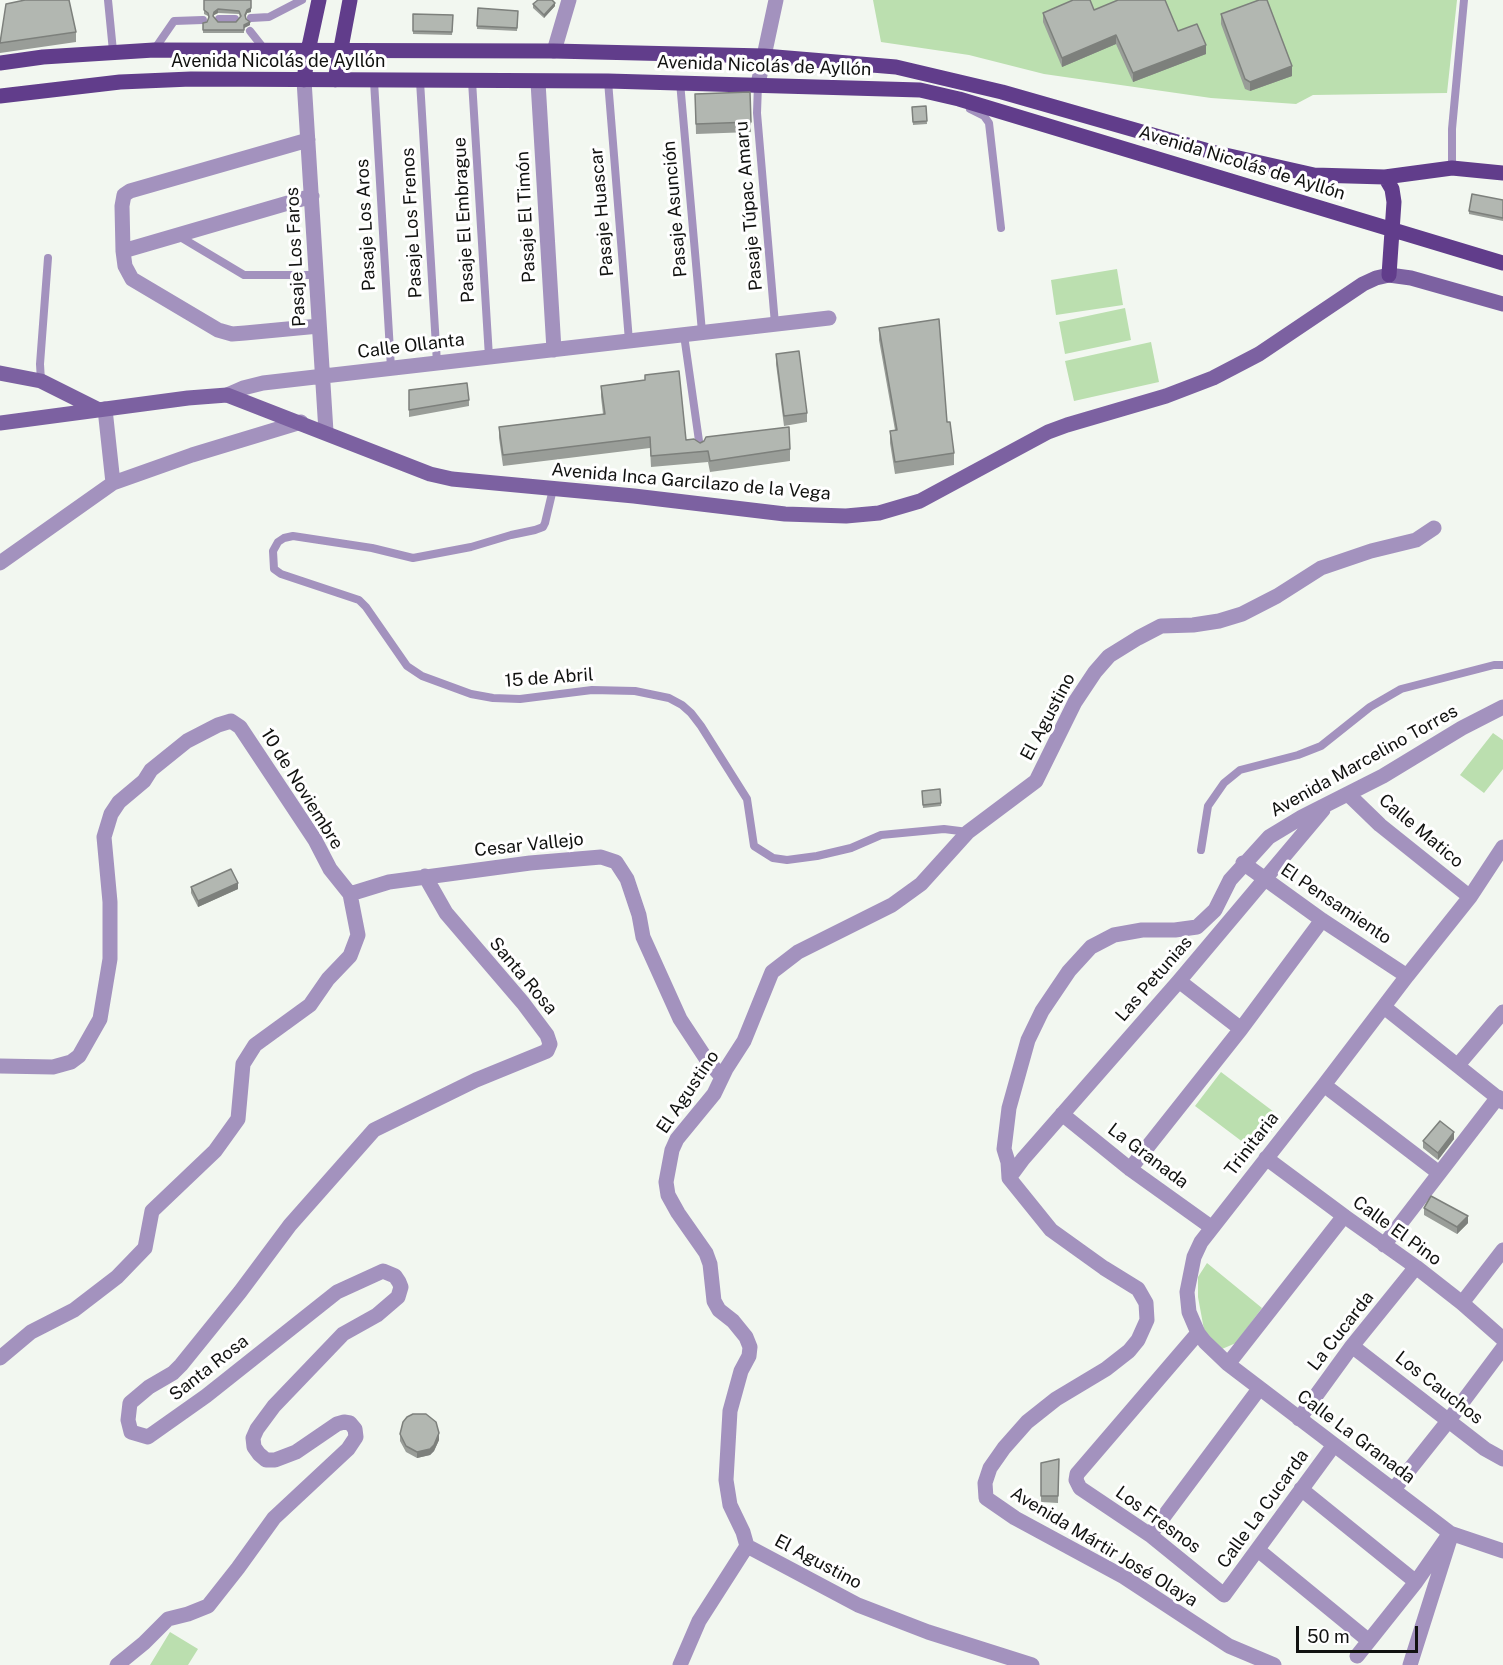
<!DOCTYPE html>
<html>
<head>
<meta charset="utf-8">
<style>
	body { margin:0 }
	#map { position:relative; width:1503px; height:1665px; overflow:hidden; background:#f2f7f0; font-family:"Public Sans",sans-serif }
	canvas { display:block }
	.scale { position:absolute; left:1296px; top:1626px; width:122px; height:27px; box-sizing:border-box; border:3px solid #111210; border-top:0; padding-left:8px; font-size:18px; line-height:21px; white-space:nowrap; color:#111210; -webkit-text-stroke:4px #fff; paint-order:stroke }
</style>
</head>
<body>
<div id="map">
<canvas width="1503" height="1665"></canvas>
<div class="scale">50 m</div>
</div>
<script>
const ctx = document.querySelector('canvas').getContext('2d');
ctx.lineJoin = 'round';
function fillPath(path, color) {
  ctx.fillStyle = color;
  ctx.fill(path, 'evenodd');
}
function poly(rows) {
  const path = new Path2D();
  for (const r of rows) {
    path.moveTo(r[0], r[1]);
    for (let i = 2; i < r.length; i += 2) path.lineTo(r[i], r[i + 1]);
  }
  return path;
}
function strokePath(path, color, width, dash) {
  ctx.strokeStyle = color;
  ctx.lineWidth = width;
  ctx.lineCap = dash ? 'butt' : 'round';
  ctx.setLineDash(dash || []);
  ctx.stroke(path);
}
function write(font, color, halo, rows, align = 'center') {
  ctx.font = font + ' "Public Sans",sans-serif';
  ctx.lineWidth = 6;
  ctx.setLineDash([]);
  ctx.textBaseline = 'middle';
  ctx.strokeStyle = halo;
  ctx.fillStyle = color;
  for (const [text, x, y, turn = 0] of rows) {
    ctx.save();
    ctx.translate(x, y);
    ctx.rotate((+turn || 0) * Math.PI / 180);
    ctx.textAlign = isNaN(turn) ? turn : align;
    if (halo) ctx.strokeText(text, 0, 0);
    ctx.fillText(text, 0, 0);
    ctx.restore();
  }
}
const green = poly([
	[873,0,1457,0,1447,93,1313,95,1296,104,1211,98,1044,74,969,55,881,42],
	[1117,269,1123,305,1056,315,1051,280],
	[1125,308,1131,340,1065,354,1059,322],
	[1151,342,1159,382,1074,401,1065,361],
	[1493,733,1503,740,1503,769,1484,793,1460,775],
	[1221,1072,1282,1118,1256,1152,1195,1106],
	[1207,1263,1262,1308,1236,1343,1222,1349,1205,1335,1198,1297,1198,1277],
	[170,1632,198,1649,188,1665,150,1665]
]);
const lane = poly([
	[108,0,113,51],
	[251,18,269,17,302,0],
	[219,19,235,19],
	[250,31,265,50],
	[154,50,174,21,203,20],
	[374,81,391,368],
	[420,81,437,363],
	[472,81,489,357],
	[608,81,629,341],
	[680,82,702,332],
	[759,85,758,84,757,113,775,324],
	[970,109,984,116,989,123,1001,228],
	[1452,168,1452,129,1464,0],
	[177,235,244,275,316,275],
	[684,335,700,448],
	[41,381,40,364,48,258],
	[553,489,545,523,543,527,535,530,511,535,471,547,413,558,372,548,293,536,284,538,278,542,273,551,274,569,281,574,359,600,366,607,407,666,422,676,471,694,493,698,520,699,592,690,635,691,669,698,682,705,691,713,701,726,747,799,754,846,773,858,787,860,817,856,851,848,881,835,944,829,968,832],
	[1201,850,1208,806,1224,783,1240,770,1298,755,1321,746,1370,707,1401,689,1494,665,1503,665]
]);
const street = poly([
	[554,51,569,0],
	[304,80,326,432],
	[538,82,554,350],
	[758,84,776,0],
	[308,140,130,191,124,195,122,206,123,251,125,266,132,279,218,330,232,334,245,333,319,326],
	[123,251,312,196],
	[227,395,243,388,263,383,829,318],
	[105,409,113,483],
	[0,563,113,483,192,455,301,422],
	[1349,795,1380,825,1470,897],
	[1503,847,1470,897,1407,976,1324,1085,1201,1242,1194,1257,1187,1292,1189,1312,1198,1333,1205,1342,1228,1364,1450,1533,1503,1551],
	[1243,863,1322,920,1407,976],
	[350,894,389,882,530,863,601,857,616,862,627,879,639,915,643,937,680,1019,707,1060,722,1077],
	[1179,981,1241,1029],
	[1384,1007,1503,1102],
	[1458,1065,1503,1012],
	[0,1066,53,1067,71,1062,79,1056,100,1019,110,959,110,902,104,837,111,814,119,802,144,781,151,770,187,741,218,725,231,721,240,727,315,840,330,869,350,894,358,935,350,956,328,979,310,1005,255,1045,243,1064,238,1119,215,1151,152,1211,145,1248,117,1277,74,1310,31,1332,0,1358],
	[1324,1085,1439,1173],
	[1062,1114,1130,1169,1211,1227],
	[1266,1158,1344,1216,1416,1267,1462,1303,1503,1339],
	[1130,1169,1241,1029,1322,920],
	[1009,1178,1023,1159,1179,981,1323,810],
	[1384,1245,1498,1097],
	[1462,1303,1503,1250],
	[1198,1333,1077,1474,1076,1480,1080,1488,1150,1535,1224,1595,1334,1445],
	[1352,1346,1485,1449,1503,1459],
	[1228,1364,1344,1216],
	[1299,1419,1352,1346,1416,1267],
	[1301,1489,1416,1582],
	[1394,1489,1449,1420,1503,1348],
	[1150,1535,1259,1389],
	[1258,1550,1369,1641],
	[1357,1656,1416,1582,1450,1533],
	[117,1665,144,1643,168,1619,188,1614,208,1606,238,1568,274,1518,348,1449,356,1437,355,1429,350,1423,344,1422,337,1424,296,1452,275,1460,266,1460,259,1454,254,1447,253,1438,257,1429,274,1406,343,1334,377,1315,398,1297,401,1287,399,1282,395,1276,383,1271,337,1292,206,1396,148,1437,131,1432,128,1420,130,1403,149,1387,173,1373,181,1365,240,1292,290,1225,374,1130,476,1080,547,1051,550,1044,547,1035,523,1003,446,913,425,876],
	[680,1665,699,1621,747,1546],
	[1032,1665,928,1632,858,1605,747,1546,743,1532,730,1505,726,1480,730,1411,741,1371,749,1356,750,1347,746,1337,733,1321,719,1310,714,1301,710,1264,706,1253,678,1213,668,1195,666,1182,672,1150,677,1139,714,1094,726,1069,744,1041,772,972,798,952,892,905,921,884,968,832,1036,781,1075,702,1095,672,1109,656,1138,638,1161,626,1193,625,1219,621,1242,614,1277,596,1321,568,1371,551,1416,540,1434,528],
	[1274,1665,1229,1646,1124,1577,1015,1518,986,1498,985,1483,990,1468,1004,1448,1027,1422,1056,1399,1106,1369,1129,1351,1138,1340,1147,1320,1146,1303,1138,1289,1104,1268,1051,1230,1009,1178,1008,1162,1004,1149,1009,1108,1028,1040,1042,1011,1069,971,1091,947,1114,935,1142,930,1175,930,1197,927,1215,910,1230,880,1269,837,1302,817,1383,776,1462,728,1503,707],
	[1410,1665,1449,1542]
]);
const secondary = poly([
	[0,373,41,381,99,410],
	[0,423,188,398,227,395,430,474,452,479,634,496,785,514,846,516,879,513,920,501,1048,432,1067,425,1166,396,1213,378,1259,354,1363,284,1376,278,1389,275,1411,278,1503,304]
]);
const primary = poly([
	[0,63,43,57,154,50,554,51,764,56,896,67,1002,92,1212,152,1314,175,1385,177,1452,168,1503,173],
	[304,80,308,51,319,0],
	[335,80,350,0],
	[0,96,120,82,191,79,608,81,920,90,959,99,1503,263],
	[1385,177,1392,189,1394,202,1389,275]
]);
const wall = poly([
	[204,0,251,0,251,12,247,13,245,16,250,25,244,28,244,33,203,33,203,23,207,22,209,18,208,16,204,14],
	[218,13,239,14,240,17,236,22,218,22,213,17,214,15],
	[533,4,555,6,544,18,533,8],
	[478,8,518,11,517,31,477,29],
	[1094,10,1178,31,1206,54,1133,82,1116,44,1062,67,1043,22,1043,13],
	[413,14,453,15,452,35,413,34],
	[1221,14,1292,76,1250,91,1245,89,1221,24],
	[76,32,76,42,0,53,0,43],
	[750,92,751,132,696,134,695,94],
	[926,106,927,124,913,125,912,107],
	[1503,200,1503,221,1469,214,1469,211],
	[879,328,947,422,954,453,954,465,895,474,890,443,890,431,895,430,879,340],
	[776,354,807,413,807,422,784,426,776,364],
	[645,375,686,440,700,443,790,449,790,461,710,472,708,462,651,467,650,448,503,466,499,438,499,427,603,414,601,397,601,386,645,380],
	[409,390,469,400,469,406,409,417],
	[922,791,941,803,941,806,923,808],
	[191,887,238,889,198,907,191,893],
	[1454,1139,1438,1160,1423,1148,1423,1141],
	[1424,1208,1468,1223,1457,1234,1424,1215],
	[400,1434,439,1440,434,1451,430,1455,417,1458,406,1452,400,1441],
	[1059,1459,1058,1503,1041,1502,1041,1463]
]);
const shadedWall = poly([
	[555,3,555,6,544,18,544,15],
	[251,8,251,12,247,13,245,18,245,15,247,10],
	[218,9,218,13,214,15,213,20,214,12],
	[250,22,250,25,244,28,244,25],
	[1116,35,1116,44,1062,67,1062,58],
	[1206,45,1206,54,1133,82,1133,73],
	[1292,66,1292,76,1250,91,1250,82],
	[238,883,238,889,198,907,198,901],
	[1454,1132,1454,1139,1438,1160,1438,1153],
	[1468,1216,1468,1223,1457,1234,1457,1227],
	[439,1433,439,1440,434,1451,430,1455,417,1458,417,1452]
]);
const building = poly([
	[25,0,69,0,76,32,0,43,6,4,25,0],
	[204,0,251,0,251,8,247,10,245,15,246,19,250,22,244,25,244,30,203,30,203,23,207,22,209,17,208,13,204,10,204,0],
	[218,9,239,11,241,16,236,22,218,22,213,16,214,12,218,9],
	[538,0,552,0,555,3,544,15,533,4,538,0],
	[1073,0,1090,0,1094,10,1118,0,1165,0,1178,31,1197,24,1206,45,1133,73,1116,35,1062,58,1043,13,1073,0],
	[1259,0,1267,0,1292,66,1250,82,1245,79,1221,14,1259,0],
	[478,8,518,11,517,28,477,26,478,8],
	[413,14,453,15,452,32,413,31,413,14],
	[750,92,751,122,696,124,695,94,750,92],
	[926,106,927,121,913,122,912,107,926,106],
	[1472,194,1503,200,1503,218,1469,211,1472,194],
	[939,319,947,422,950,422,954,453,895,462,890,431,897,430,879,328,939,319],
	[799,351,807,413,784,416,776,354,799,351],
	[679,371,686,440,694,439,700,443,704,441,706,437,789,427,790,449,710,461,708,451,651,456,650,437,503,455,499,427,605,414,601,386,645,380,645,375,679,371],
	[467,383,469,400,409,410,409,390,467,383],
	[940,789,941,803,923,805,922,791,940,789],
	[231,869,238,883,198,901,191,887,231,869],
	[1440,1121,1454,1132,1438,1153,1423,1141,1440,1121],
	[1431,1196,1468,1216,1457,1227,1424,1208,1431,1196],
	[413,1414,426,1414,436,1422,439,1433,434,1445,430,1449,417,1452,406,1446,400,1434,403,1422,407,1417,413,1414],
	[1059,1459,1058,1496,1041,1496,1041,1463,1059,1459]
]);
const streetNames = [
	["Avenida Nicolás de Ayllón",278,61],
	["Avenida Nicolás de Ayllón",764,66,2],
	["Avenida Nicolás de Ayllón",1242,163,17],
	["Pasaje Túpac Amaru",749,206,-95],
	["Pasaje Asunción",675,209,-95],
	["Pasaje Huascar",602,212,-95],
	["Pasaje El Timón",526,217,-93],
	["Pasaje El Embrague",464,220,-93],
	["Pasaje Los Frenos",412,223,-93],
	["Pasaje Los Aros",366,225,-93],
	["Pasaje Los Faros",296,257,-93],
	["Calle Ollanta",411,346,-7],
	["Avenida Inca Garcilazo de la Vega",691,482,5],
	["15 de Abril",549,678,-4],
	["El Agustino",1048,717,-62],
	["Avenida Marcelino Torres",1364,761,-29],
	["10 de Noviembre",302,789,58],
	["Calle Matico",1421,831,40],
	["Cesar Vallejo",529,845,-6],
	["El Pensamiento",1336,904,34],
	["Santa Rosa",523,976,50],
	["Las Petunias",1154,979,-49],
	["El Agustino",688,1092,-56],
	["Trinitaria",1252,1144,-52],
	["La Granada",1148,1156,37],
	["Calle El Pino",1397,1231,36],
	["La Cucarda",1341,1331,-52],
	["Santa Rosa",209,1368,-38],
	["Los Cauchos",1439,1388,38],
	["Calle La Granada",1356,1437,37],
	["Calle La Cucarda",1263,1509,-54],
	["Los Fresnos",1158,1520,36],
	["Avenida Mártir José Olaya",1104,1547,31],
	["El Agustino",818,1562,28]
];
fillPath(green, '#bbdfaf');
strokePath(lane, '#a392be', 8);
strokePath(street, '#a392be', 15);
strokePath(secondary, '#7c61a1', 15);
strokePath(primary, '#613d8b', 15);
fillPath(wall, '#999d98');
fillPath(shadedWall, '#7d807c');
fillPath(building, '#b2b7b1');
strokePath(building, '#7d807c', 1.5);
write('18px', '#111210', '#fff', streetNames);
</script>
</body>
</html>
